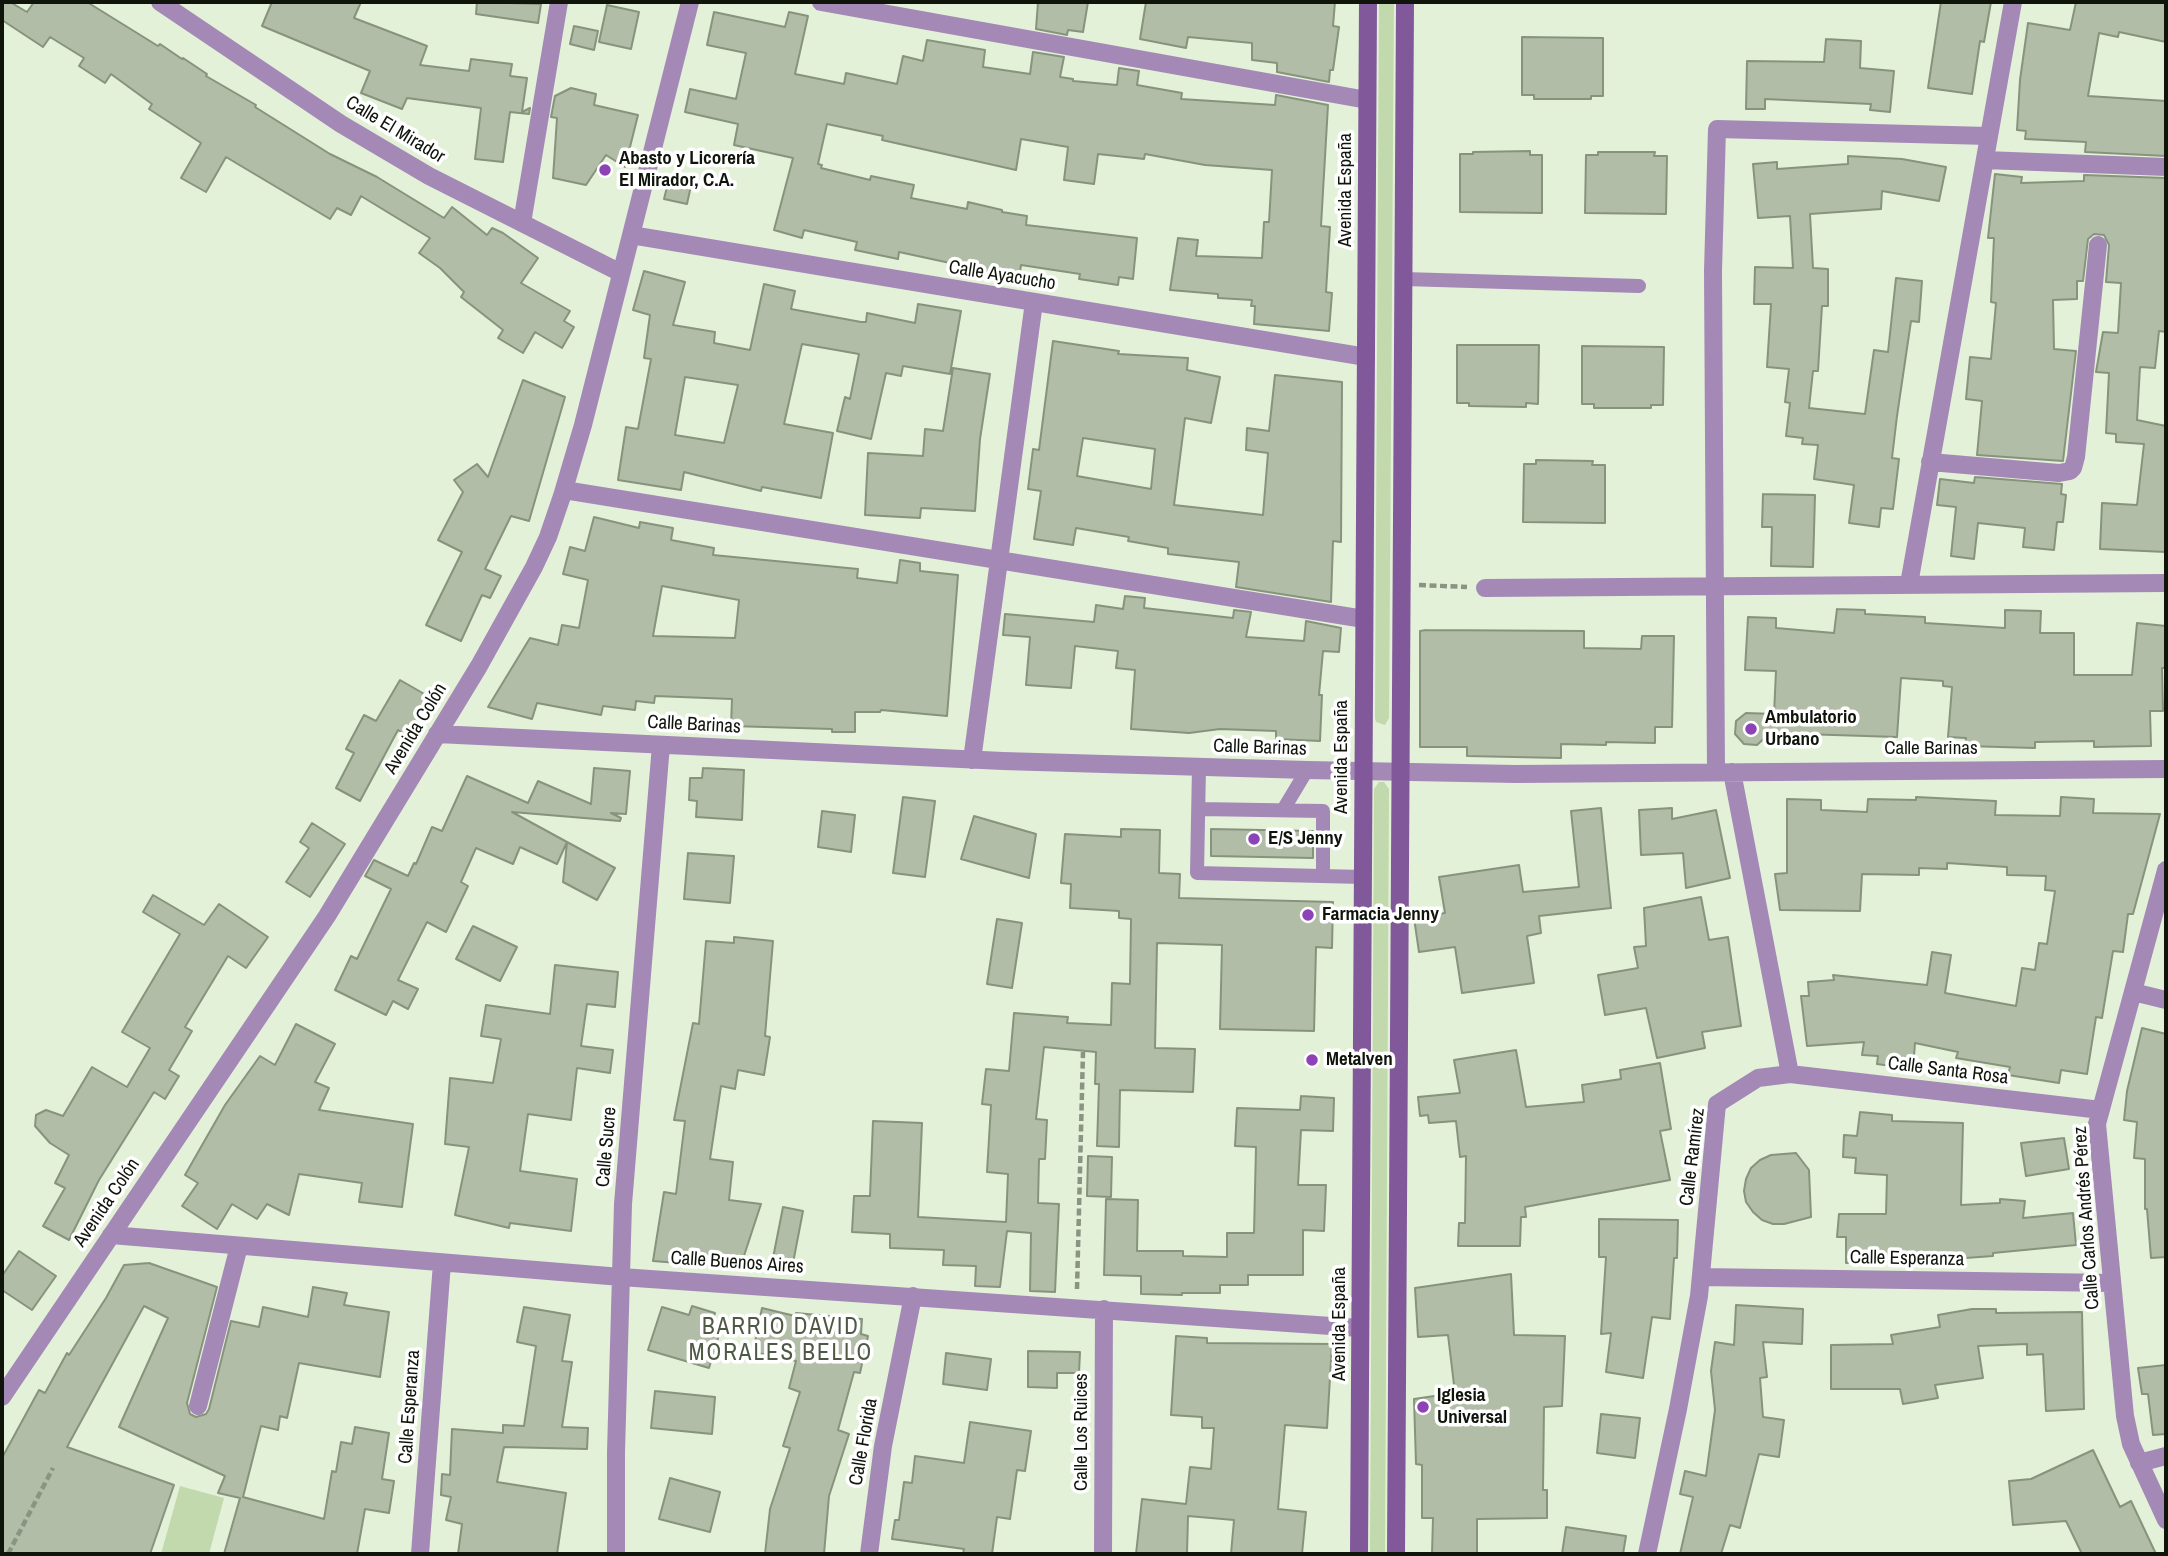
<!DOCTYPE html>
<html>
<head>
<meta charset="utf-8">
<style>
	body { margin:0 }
	#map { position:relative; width:2168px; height:1556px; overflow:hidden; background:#e3f1d9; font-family:"Archivo Narrow",sans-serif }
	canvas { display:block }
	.frame { position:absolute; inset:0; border:4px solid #10150c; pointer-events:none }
</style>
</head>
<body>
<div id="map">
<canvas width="2168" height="1556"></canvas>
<div class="frame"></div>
</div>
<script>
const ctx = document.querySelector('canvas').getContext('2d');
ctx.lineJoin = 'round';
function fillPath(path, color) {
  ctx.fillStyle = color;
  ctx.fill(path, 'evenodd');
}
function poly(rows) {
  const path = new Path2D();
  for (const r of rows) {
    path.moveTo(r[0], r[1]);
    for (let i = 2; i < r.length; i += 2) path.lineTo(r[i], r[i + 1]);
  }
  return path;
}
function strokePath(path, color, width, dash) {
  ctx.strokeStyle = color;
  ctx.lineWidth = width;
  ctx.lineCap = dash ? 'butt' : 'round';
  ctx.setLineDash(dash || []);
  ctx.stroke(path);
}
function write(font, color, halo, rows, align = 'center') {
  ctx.font = font + ' "Archivo Narrow",sans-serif';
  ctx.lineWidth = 7;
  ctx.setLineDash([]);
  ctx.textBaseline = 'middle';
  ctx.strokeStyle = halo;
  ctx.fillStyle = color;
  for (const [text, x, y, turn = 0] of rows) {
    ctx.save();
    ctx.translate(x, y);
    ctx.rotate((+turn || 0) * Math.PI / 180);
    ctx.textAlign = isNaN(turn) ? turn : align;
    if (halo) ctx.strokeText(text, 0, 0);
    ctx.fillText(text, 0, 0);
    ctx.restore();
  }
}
const green = poly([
	[1379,2,1394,2,1389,718,1385,725,1376,722,1375,718],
	[1379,782,1384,782,1389,789,1385,1554,1370,1554,1374,789],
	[180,1486,224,1498,209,1554,161,1554]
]);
const building = poly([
	[2,2,10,2,27,12,34,2,87,2,158,46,160,44,182,59,183,58,207,74,206,76,256,105,255,107,330,154,377,177,444,218,452,207,487,235,492,228,503,233,538,258,521,283,570,311,564,321,574,327,562,348,535,332,523,353,498,338,503,330,461,297,464,292,440,268,419,253,430,238,361,196,351,215,337,208,330,219,226,157,206,192,181,178,201,143,149,109,152,104,111,74,105,83,79,66,84,58,50,37,43,47,2,20,2,2],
	[272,2,361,2,354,18,427,46,420,65,469,71,471,59,512,64,510,76,527,78,522,112,530,108,529,114,510,112,503,162,475,159,481,108,407,98,402,109,361,93,370,71,262,26,272,2],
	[477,2,541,4,538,23,476,14,477,2],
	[1038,2,1088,2,1083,32,1068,30,1067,35,1036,29,1038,2],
	[1146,2,1335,2,1333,26,1339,27,1333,70,1330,70,1329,82,1277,72,1277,63,1252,60,1252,43,1188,37,1186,48,1140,39,1146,2],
	[1941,2,1991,2,1984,42,1980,41,1972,94,1928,88,1941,2],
	[2076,2,2166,2,2166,42,2119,32,2118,37,2099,33,2088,96,2166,101,2166,156,2085,152,2086,142,2025,139,2026,131,2017,130,2020,80,2028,23,2070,30,2076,2],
	[607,5,639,12,631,49,599,42,607,5],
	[714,12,785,27,789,12,808,16,795,74,844,84,846,73,897,84,903,56,923,61,927,40,985,50,983,67,1030,74,1033,52,1064,57,1060,77,1073,79,1073,81,1117,85,1119,68,1139,71,1137,85,1182,93,1181,99,1275,105,1276,95,1328,105,1321,226,1330,227,1326,292,1332,293,1329,331,1254,324,1255,306,1251,306,1252,300,1218,298,1218,294,1170,290,1178,238,1198,240,1196,256,1262,258,1264,222,1269,222,1272,170,1205,165,1145,154,1144,159,1098,154,1094,184,1064,180,1068,147,1021,139,1016,170,882,140,883,136,827,124,818,164,822,165,821,168,870,180,871,176,914,185,911,198,967,209,968,202,1002,210,1002,212,1027,216,1026,225,1137,238,1133,279,1119,277,1118,285,1079,279,1080,274,1021,265,1020,272,1001,270,1001,274,899,252,898,259,855,250,857,242,804,230,802,238,774,230,793,158,734,145,738,124,685,112,690,89,736,99,746,53,707,45,714,12],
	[574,26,598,31,594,50,570,44,574,26],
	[1522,37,1603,38,1603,96,1591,96,1591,99,1534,99,1534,95,1522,95,1522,37],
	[1826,39,1861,41,1860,68,1894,71,1890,112,1870,110,1871,104,1765,99,1765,109,1746,109,1747,61,1824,62,1826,39],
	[571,88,596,94,594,105,638,115,625,167,606,155,586,185,553,178,557,118,551,117,555,96,571,88],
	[1530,151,1530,155,1542,155,1542,213,1460,212,1460,154,1473,154,1473,152,1530,151],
	[1598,152,1655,152,1654,156,1667,156,1666,214,1585,213,1586,155,1598,155,1598,152],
	[1848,156,1902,159,1946,167,1939,201,1882,191,1881,209,1810,214,1813,268,1828,269,1828,306,1822,306,1818,371,1813,371,1809,408,1865,414,1874,350,1888,352,1896,278,1922,281,1919,322,1911,321,1897,416,1892,458,1899,459,1893,509,1881,508,1879,527,1849,523,1854,485,1814,479,1818,445,1802,444,1803,438,1786,436,1790,403,1785,402,1789,369,1767,367,1771,304,1754,304,1755,267,1793,268,1790,216,1758,218,1753,164,1777,162,1777,169,1848,164,1848,156],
	[1995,174,2022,177,2021,183,2084,181,2084,175,2166,178,2166,332,2159,331,2155,368,2140,367,2137,420,2166,426,2166,552,2100,549,2102,503,2137,505,2144,444,2116,442,2116,434,2106,433,2109,373,2096,372,2103,332,2118,333,2121,283,2106,282,2109,245,2104,235,2094,234,2088,239,2083,281,2077,281,2077,299,2053,300,2054,349,2076,351,2063,461,1977,455,1982,401,1966,399,1970,357,1991,359,1996,303,1991,302,1994,238,1988,238,1995,174],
	[670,175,692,181,687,204,664,199,670,175],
	[644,271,685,282,673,325,715,332,714,343,750,350,764,284,795,291,791,309,861,322,866,322,867,313,915,323,918,304,961,311,950,374,903,366,901,376,886,373,871,439,837,431,845,397,850,399,859,354,802,344,784,424,833,433,821,498,762,487,761,491,684,472,681,490,618,480,626,427,638,429,651,359,644,358,650,315,633,310,644,271],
	[685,377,738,385,724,443,675,435,685,377],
	[1053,341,1119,351,1118,354,1188,358,1187,370,1220,377,1211,423,1185,418,1174,505,1263,515,1268,453,1246,450,1247,428,1269,431,1275,375,1342,382,1341,542,1333,541,1331,602,1236,587,1239,562,1168,554,1168,548,1128,541,1129,537,1076,528,1073,545,1034,539,1041,491,1028,489,1033,449,1039,450,1053,341],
	[1083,438,1155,449,1151,489,1077,476,1083,438],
	[1457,345,1539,345,1538,404,1526,403,1526,407,1469,406,1469,403,1457,403,1457,345],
	[1582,346,1664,347,1663,405,1651,405,1651,408,1594,408,1594,404,1582,404,1582,346],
	[953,368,990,374,980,439,975,511,921,508,920,518,865,515,868,453,923,456,925,429,943,431,953,368],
	[523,380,565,397,529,521,511,516,485,569,501,576,490,598,482,595,461,641,426,625,462,552,438,540,463,492,454,480,477,464,488,477,523,380],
	[1536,460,1593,461,1592,465,1605,465,1605,523,1523,522,1524,464,1536,464,1536,460],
	[1975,477,2062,484,2061,494,2066,495,2063,522,2057,522,2054,550,2023,547,2025,528,1978,523,1974,559,1951,556,1956,507,1937,505,1940,479,1974,483,1975,477],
	[1763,494,1815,495,1813,567,1771,566,1772,527,1762,527,1763,494],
	[594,517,639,528,640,522,673,528,671,540,714,548,713,555,858,569,857,578,897,583,900,560,920,563,920,571,958,575,947,716,881,710,880,712,855,712,855,732,832,732,832,729,731,726,732,699,655,696,654,703,636,701,635,710,603,706,601,715,537,703,532,719,488,707,530,638,558,645,562,625,579,628,588,580,563,574,570,547,585,551,594,517],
	[662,586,739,600,735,638,653,636,662,586],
	[1125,596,1145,598,1144,608,1233,618,1234,610,1251,612,1246,637,1304,641,1306,621,1341,628,1339,652,1323,651,1319,695,1322,695,1320,741,1276,739,1276,731,1220,729,1189,733,1131,729,1135,670,1116,668,1118,651,1075,646,1071,688,1026,685,1030,637,1003,635,1005,614,1094,622,1096,605,1123,609,1125,596],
	[1837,609,1865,610,1865,614,1925,617,1925,623,2005,628,2005,610,2041,611,2040,633,2074,633,2074,675,2132,675,2137,623,2166,626,2166,668,2162,668,2163,711,2150,711,2151,746,2094,747,2094,741,2035,742,2035,748,1965,746,1966,738,1948,737,1952,687,1943,686,1943,681,1901,678,1897,737,1770,733,1757,745,1744,744,1735,734,1736,721,1746,713,1774,714,1776,671,1745,670,1748,617,1776,618,1776,628,1834,633,1837,609],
	[1426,630,1584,631,1584,648,1641,649,1642,636,1674,636,1672,727,1655,727,1655,743,1606,742,1606,745,1561,744,1561,758,1467,756,1467,747,1420,747,1420,631,1426,630],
	[400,680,433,699,410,737,398,730,360,801,336,788,354,753,346,749,364,715,376,721,400,680],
	[594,768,630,771,626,814,611,813,621,818,620,821,512,812,567,842,557,864,520,847,513,864,476,848,461,882,468,886,446,932,427,922,398,980,418,989,408,1009,393,1001,386,1015,335,990,351,956,357,959,391,889,365,876,374,860,408,876,414,863,416,864,432,827,442,831,467,776,528,803,538,781,591,804,594,768],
	[703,768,744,770,742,820,696,817,697,801,689,800,690,778,702,778,703,768],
	[903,797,935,801,925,877,893,873,903,797],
	[1916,797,1996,801,1995,815,2060,816,2061,797,2094,799,2093,813,2160,814,2133,914,2128,914,2123,952,2113,951,2102,1018,2096,1017,2087,1074,2061,1070,2059,1083,2008,1075,2010,1067,1956,1058,1958,1052,1915,1043,1913,1069,1877,1064,1878,1056,1862,1055,1864,1042,1807,1046,1801,996,1809,996,1808,982,1834,980,1833,975,1927,985,1932,952,1951,955,1945,993,2016,1006,2022,968,2035,970,2039,943,2047,944,2055,891,2045,890,2046,876,2007,875,2007,867,1947,863,1947,869,1919,868,1919,875,1862,874,1860,911,1780,910,1775,874,1787,873,1787,799,1821,800,1821,810,1867,812,1868,799,1916,800,1916,797],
	[1601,808,1611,908,1539,916,1541,933,1527,936,1534,983,1462,993,1455,947,1419,952,1414,918,1445,913,1439,877,1519,865,1523,892,1579,887,1571,811,1601,808],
	[1672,808,1672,819,1716,810,1730,878,1686,888,1683,853,1641,855,1639,810,1672,808],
	[822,811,855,815,851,852,818,847,822,811],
	[974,816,1036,834,1029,878,961,859,974,816],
	[312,823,345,844,310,897,286,882,309,848,300,842,312,823],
	[1121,829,1160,830,1159,873,1180,874,1179,898,1333,902,1332,948,1316,947,1314,1031,1220,1029,1222,945,1157,943,1155,1048,1195,1049,1193,1092,1120,1090,1119,1147,1097,1146,1099,1084,1095,1084,1096,1052,1044,1047,1036,1119,1047,1120,1045,1159,1039,1159,1038,1203,1059,1204,1055,1292,1030,1291,1031,1233,1007,1231,1000,1287,975,1286,976,1266,943,1265,944,1250,890,1248,890,1234,852,1232,854,1196,870,1196,873,1121,922,1123,918,1217,1006,1222,1008,1174,987,1172,991,1105,982,1104,986,1069,1009,1071,1014,1013,1068,1017,1067,1023,1111,1025,1112,983,1130,984,1131,919,1119,918,1119,911,1070,908,1071,884,1061,883,1065,834,1121,837,1121,829],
	[1211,829,1313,831,1313,858,1211,856,1211,829],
	[567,842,615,868,597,900,563,882,567,842],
	[688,853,734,856,730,903,684,899,688,853],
	[153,895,204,925,219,904,268,937,246,968,228,956,185,1027,192,1031,169,1070,179,1076,165,1099,154,1092,99,1180,69,1240,43,1226,65,1188,55,1183,69,1155,50,1143,35,1126,36,1115,46,1110,63,1116,92,1067,127,1087,150,1048,122,1032,180,934,143,912,153,895],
	[1701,897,1709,940,1728,937,1741,1026,1702,1032,1705,1048,1657,1058,1646,1008,1605,1015,1598,975,1638,968,1634,947,1646,946,1644,908,1701,897],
	[997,919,1022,923,1012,988,987,984,997,919],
	[473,926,517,947,500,981,456,959,473,926],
	[734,937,773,941,765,1036,770,1037,764,1075,738,1070,735,1089,721,1086,710,1159,733,1162,729,1200,761,1204,740,1268,653,1261,664,1192,676,1194,685,1121,674,1120,693,1023,699,1024,706,941,734,943,734,937],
	[555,965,618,972,615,1007,587,1004,581,1046,613,1050,610,1073,577,1068,571,1120,528,1114,520,1171,577,1179,571,1231,510,1223,509,1228,455,1215,469,1147,445,1144,450,1078,493,1083,501,1039,481,1036,486,1005,550,1014,555,965],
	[296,1024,335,1044,315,1082,329,1088,319,1110,413,1124,402,1207,359,1202,362,1183,299,1174,289,1215,267,1204,257,1219,232,1204,217,1229,182,1206,198,1183,185,1175,225,1105,260,1056,275,1065,296,1024],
	[2142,1028,2166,1034,2166,1257,2151,1258,2147,1209,2145,1209,2145,1159,2134,1158,2137,1122,2124,1120,2127,1091,2142,1028],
	[1516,1050,1526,1107,1584,1102,1582,1085,1621,1079,1620,1070,1660,1063,1671,1129,1660,1131,1670,1180,1525,1207,1526,1217,1521,1217,1520,1246,1458,1246,1459,1223,1465,1223,1466,1156,1460,1157,1456,1121,1429,1123,1428,1115,1420,1116,1418,1097,1460,1093,1454,1060,1516,1050],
	[1301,1096,1334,1098,1333,1131,1301,1130,1298,1185,1326,1185,1324,1231,1303,1230,1303,1275,1248,1275,1248,1285,1220,1285,1220,1293,1182,1293,1182,1295,1141,1294,1141,1276,1104,1275,1106,1199,1138,1200,1137,1251,1183,1251,1183,1256,1227,1257,1227,1233,1254,1233,1256,1147,1235,1146,1237,1108,1300,1110,1301,1096],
	[1860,1112,1892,1115,1892,1121,1963,1123,1961,1205,2000,1203,2000,1199,2025,1201,2023,1218,2073,1213,2076,1245,1993,1253,1993,1256,1938,1260,1938,1264,1872,1261,1846,1263,1846,1237,1837,1237,1839,1214,1886,1214,1887,1175,1855,1173,1856,1158,1843,1157,1844,1135,1857,1136,1860,1112],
	[2064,1138,2069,1169,2026,1176,2021,1143,2064,1138],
	[1796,1153,1809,1170,1811,1217,1784,1224,1773,1224,1762,1220,1753,1212,1746,1202,1744,1191,1746,1179,1751,1168,1760,1160,1771,1155,1796,1153],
	[1088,1156,1112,1157,1111,1197,1087,1196,1088,1156],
	[783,1207,803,1211,793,1263,773,1258,783,1207],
	[1599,1219,1678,1220,1677,1258,1674,1258,1670,1319,1652,1317,1643,1378,1606,1372,1611,1333,1601,1334,1606,1257,1599,1257,1599,1219],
	[19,1251,56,1276,32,1310,2,1290,2,1276,19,1251],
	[149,1263,217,1287,187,1403,190,1414,196,1417,206,1414,209,1409,231,1321,259,1327,263,1307,308,1317,313,1287,347,1293,344,1305,389,1312,380,1377,299,1363,287,1418,280,1416,278,1430,261,1426,243,1497,324,1519,332,1471,336,1472,341,1442,352,1444,355,1427,389,1433,382,1479,394,1481,389,1513,365,1509,357,1554,224,1554,240,1498,218,1493,225,1476,119,1427,168,1318,144,1306,67,1447,174,1485,150,1554,2,1554,2,1458,39,1390,45,1393,67,1353,69,1355,106,1298,124,1265,149,1263],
	[1511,1274,1514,1335,1565,1336,1562,1406,1544,1407,1543,1490,1547,1490,1547,1518,1477,1519,1477,1554,1432,1554,1433,1518,1422,1518,1422,1465,1416,1464,1414,1399,1455,1393,1448,1335,1418,1337,1415,1288,1511,1274],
	[1736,1305,1803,1309,1802,1344,1763,1342,1767,1377,1760,1378,1763,1417,1784,1420,1779,1457,1759,1454,1740,1528,1730,1525,1721,1554,1680,1554,1693,1497,1680,1494,1685,1471,1706,1476,1715,1410,1711,1371,1715,1342,1734,1345,1736,1305],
	[692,1306,715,1313,712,1322,722,1325,709,1368,648,1350,662,1307,689,1315,692,1306],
	[524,1307,570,1315,562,1361,572,1362,562,1427,588,1428,587,1449,504,1447,497,1482,566,1493,557,1554,458,1554,462,1524,446,1520,451,1497,441,1495,442,1474,450,1475,452,1429,503,1433,503,1425,524,1426,536,1346,517,1342,524,1307],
	[762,1308,795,1316,796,1313,862,1319,861,1334,868,1336,860,1373,854,1372,838,1430,849,1434,829,1496,824,1554,765,1554,770,1509,790,1448,783,1446,800,1392,789,1388,796,1361,753,1352,762,1308],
	[1972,1309,1996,1309,1996,1313,2082,1312,2084,1409,2046,1411,2043,1354,2027,1355,2027,1344,1978,1346,1983,1378,1935,1385,1938,1398,1903,1404,1900,1389,1831,1389,1831,1345,1893,1344,1891,1335,1940,1327,1938,1315,1972,1309],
	[1176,1336,1207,1338,1207,1343,1332,1344,1327,1428,1285,1425,1278,1509,1306,1512,1302,1554,1231,1554,1234,1520,1188,1516,1187,1554,1136,1554,1142,1499,1186,1504,1190,1467,1211,1469,1214,1428,1202,1428,1202,1417,1171,1415,1176,1336],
	[1028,1351,1080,1352,1079,1373,1057,1373,1057,1388,1028,1387,1028,1351],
	[946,1353,991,1359,987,1390,943,1384,946,1353],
	[2166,1365,2166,1434,2153,1435,2148,1394,2142,1394,2138,1368,2166,1365],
	[655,1391,715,1397,712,1434,651,1428,655,1391],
	[1601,1414,1640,1418,1635,1458,1597,1453,1601,1414],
	[970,1422,1031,1431,1025,1471,1017,1470,1010,1519,997,1517,992,1554,963,1554,964,1549,892,1539,895,1520,899,1520,904,1482,912,1483,915,1456,964,1463,970,1422],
	[2093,1450,2120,1507,2131,1501,2156,1554,2082,1554,2066,1521,2013,1525,2009,1481,2031,1479,2093,1450],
	[670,1478,720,1492,710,1532,659,1519,670,1478],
	[1566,1527,1626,1536,1623,1554,1562,1554,1566,1527]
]);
const path = poly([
	[1419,585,1467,587],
	[1077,1289,1083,1052],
	[8,1554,53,1468]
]);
const service = poly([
	[1404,279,1639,286],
	[1199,767,1197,873,1363,877],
	[1199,809,1323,811,1323,876],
	[1283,810,1307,770]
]);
const minor = poly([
	[160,2,341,124,429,176,621,273],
	[821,2,1367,100],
	[1985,160,2166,167],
	[522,223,559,2],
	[631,235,1366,357],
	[1930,462,2059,473,2070,471,2073,468,2076,457,2098,245],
	[564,490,1364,619],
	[1909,584,2013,2],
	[1485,588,2166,583],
	[437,734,1003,761,1307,770,1516,774,2166,769],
	[972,760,1034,302],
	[1716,772,1713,271,1717,129,1989,136],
	[1732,772,1790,1074],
	[2166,870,2097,1124,2125,1416,2131,1444,2166,1520],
	[2133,992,2166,1000],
	[111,1235,621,1277,1360,1328],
	[1701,1277,2112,1283],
	[2,1397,327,916,479,666,534,567,548,537,562,496,583,425,690,2],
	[198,1406,239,1246],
	[2139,1463,2166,1456],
	[420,1554,442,1263],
	[616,1554,616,1452,623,1204,661,745],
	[869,1554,883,1446,913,1296],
	[1103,1554,1104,1309],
	[1647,1554,1678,1409,1699,1296,1717,1104,1758,1078,1790,1074,2101,1110]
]);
const secondary = poly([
	[1359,1554,1368,2],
	[1396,1554,1405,2]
]);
const markers = [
	[605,170,7,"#8d43b6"],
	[1751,729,7,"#8d43b6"],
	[1254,839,7,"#8d43b6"],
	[1308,915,7,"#8d43b6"],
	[1312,1060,7,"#8d43b6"],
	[1423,1407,7,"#8d43b6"]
];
const streetNames = [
	["Calle El Mirador",395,130,31],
	["Avenida España",1346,190,-90],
	["Calle Ayacucho",1002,276,9],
	["Calle Barinas",694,725,3],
	["Avenida Colón",416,729,-59],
	["Calle Barinas",1260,748,2],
	["Calle Barinas",1931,749],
	["Avenida España",1342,757,-90],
	["Calle Santa Rosa",1948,1071,7],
	["Calle Sucre",607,1147,-85],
	["Calle Ramírez",1693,1157,-83],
	["Avenida Colón",107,1203,-56],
	["Calle Carlos Andrés Pérez",2087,1218,-94],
	["Calle Esperanza",1907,1259,1],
	["Calle Buenos Aires",737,1263,4],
	["Avenida España",1340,1324,-90],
	["Calle Esperanza",410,1407,-86],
	["Calle Los Ruices",1082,1432,-90],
	["Calle Florida",864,1442,-80]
];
const poiNames = [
	["Abasto y Licorería",619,159],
	["El Mirador, C.A.",619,181],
	["Ambulatorio",1765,718],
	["Urbano",1765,740],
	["E/S Jenny",1268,839],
	["Farmacia Jenny",1322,915],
	["Metalven",1326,1060],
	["Iglesia",1437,1396],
	["Universal",1437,1418]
];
const quarterNames = [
	["BARRIO DAVID",781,1328],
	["MORALES BELLO",781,1354]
];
fillPath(green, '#c1d9ad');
fillPath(building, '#b1bda6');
strokePath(building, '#87937d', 2);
strokePath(path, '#8a9482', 4.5, [7, 3.5]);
strokePath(service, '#a489b6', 14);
strokePath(minor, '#a489b6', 18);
strokePath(secondary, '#81589a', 18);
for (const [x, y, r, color] of markers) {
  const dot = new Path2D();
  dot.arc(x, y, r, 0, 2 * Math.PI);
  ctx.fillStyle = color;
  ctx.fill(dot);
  strokePath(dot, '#fff', 2.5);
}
write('19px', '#10150c', '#fff', streetNames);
write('bold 19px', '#10150c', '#fff', poiNames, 'left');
ctx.letterSpacing = '2px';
write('23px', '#4e5945', '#fff', quarterNames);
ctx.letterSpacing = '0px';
</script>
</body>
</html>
